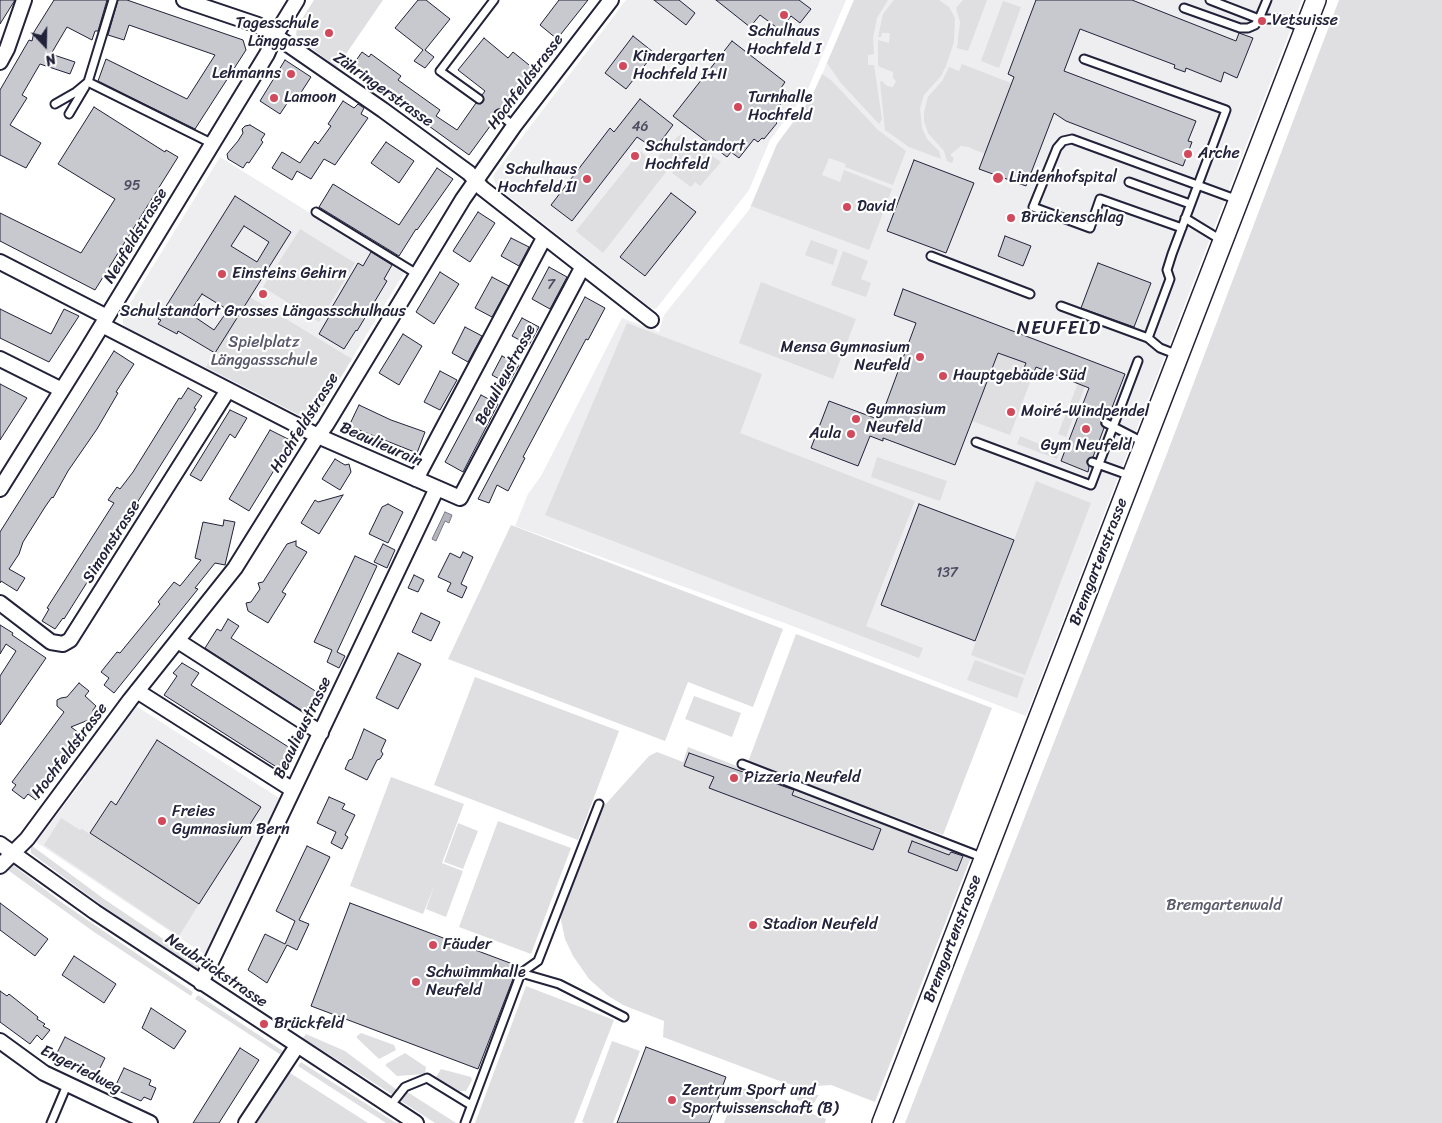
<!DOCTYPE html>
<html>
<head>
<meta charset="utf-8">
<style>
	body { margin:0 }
	#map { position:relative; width:1442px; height:1123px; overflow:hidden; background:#fff; font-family:Sriracha,sans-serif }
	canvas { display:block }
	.north { position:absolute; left:20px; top:20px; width:50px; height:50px; -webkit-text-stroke:4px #fff; paint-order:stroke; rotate:159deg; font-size:14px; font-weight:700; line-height:20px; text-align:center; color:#22223b }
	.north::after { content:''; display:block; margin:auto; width:18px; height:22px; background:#22223b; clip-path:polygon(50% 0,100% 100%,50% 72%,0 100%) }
</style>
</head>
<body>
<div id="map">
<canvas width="1442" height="1123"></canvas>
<div class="north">N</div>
</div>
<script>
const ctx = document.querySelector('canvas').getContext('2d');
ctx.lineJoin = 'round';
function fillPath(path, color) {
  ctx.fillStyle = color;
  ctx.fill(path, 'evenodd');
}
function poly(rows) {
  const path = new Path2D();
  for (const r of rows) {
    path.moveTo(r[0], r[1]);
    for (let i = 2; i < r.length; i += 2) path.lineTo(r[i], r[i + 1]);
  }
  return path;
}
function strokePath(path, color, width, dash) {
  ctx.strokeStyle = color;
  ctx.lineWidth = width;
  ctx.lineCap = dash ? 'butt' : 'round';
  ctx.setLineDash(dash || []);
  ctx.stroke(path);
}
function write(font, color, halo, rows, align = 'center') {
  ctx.font = font + ' Sriracha,sans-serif';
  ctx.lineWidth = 4.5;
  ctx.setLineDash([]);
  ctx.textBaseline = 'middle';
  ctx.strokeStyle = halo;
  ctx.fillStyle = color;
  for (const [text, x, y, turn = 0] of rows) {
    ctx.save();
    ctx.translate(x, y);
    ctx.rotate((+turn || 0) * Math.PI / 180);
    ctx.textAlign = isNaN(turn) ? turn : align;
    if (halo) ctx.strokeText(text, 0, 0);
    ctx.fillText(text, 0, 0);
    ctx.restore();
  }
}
const built = poly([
	[626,0,846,0,807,91,770,140,749,190,656,309,651,308,497,187,493,177,495,173],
	[854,0,1302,0,1026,716,790,625,515,526,528,494,541,476,622,318,659,332,664,315,749,210,777,144,814,93],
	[220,157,400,269,404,273,319,413,312,419,305,418,127,328,123,324,123,315],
	[133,704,282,800,207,956,36,842,86,777,82,774]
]);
const green = poly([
	[314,0,383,0,337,67,300,40,296,35,297,27],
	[854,0,888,0,877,18,873,38,874,54,868,55,868,65,874,65,882,119,879,124,840,82,827,63],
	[894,0,939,0,949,7,955,18,954,42,946,66,941,76,924,95,920,108,922,128,927,139,939,151,941,159,909,147,885,130,880,82,882,81,887,86,893,87,896,81,893,78,893,72,880,67,878,65,878,40,889,43,890,33,882,33,881,37,878,37,883,14],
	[963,0,987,0,968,51,957,48,960,22,956,8],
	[1339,0,1442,0,1442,1123,905,1123,1166,456],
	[1003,1,1021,7,999,68,981,61],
	[962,64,1011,83,985,154,968,147,961,146,951,154,951,156,954,158,952,163,947,161,944,151,928,133,924,121,924,112,928,97,942,81,949,67,959,71],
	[822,74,832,81,878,130,906,151,893,185,845,167,846,164,829,158,822,175,840,182,844,170,892,189,869,250,751,206,777,144,810,100],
	[681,135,710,157,712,156,721,162,700,186,695,182,691,187,672,173,674,171,671,167,658,157,671,140,673,142,678,136],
	[640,151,666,172,603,253,576,231],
	[300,229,355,263,319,322,263,287],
	[811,240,838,250,833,265,805,255],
	[843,251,868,261,861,279,871,283,866,297,831,285],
	[761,282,856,319,833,379,739,343],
	[250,297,352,359,319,413,312,419,305,418,206,367],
	[627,323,762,374,740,433,915,501,866,626,923,648,919,658,545,515],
	[998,353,1026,363,1022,373,1032,377,1010,435,972,421],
	[1078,383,1085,386,1066,437,1058,434],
	[1020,436,1052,449,1056,440,1063,443,1057,459,1017,444],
	[877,457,947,481,940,501,871,477],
	[1036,481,1091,503,1025,675,971,655],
	[511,525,783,629,753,707,688,682,665,741,448,659],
	[796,634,992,708,943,835,748,762],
	[975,660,1024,678,1017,698,967,680],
	[475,677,619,731,578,840,434,785],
	[694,696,741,713,732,737,685,719],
	[688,747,971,857,875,1102,831,1085,802,1087,785,1083,663,1037,664,1021,623,1005,607,995,589,979,573,956,565,939,561,920,561,910,566,888,604,806,649,756,657,752,683,762],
	[391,777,464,804,442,863,463,871,446,917,426,909,435,884,423,914,350,886],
	[61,818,80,830,82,829,199,904,179,936,44,845],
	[498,821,571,848,531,954,459,927],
	[458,823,478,831,463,869,444,862],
	[31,845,104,899,202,965,202,968,197,969,100,904,31,853],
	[13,865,64,904,193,992,191,996,94,932,5,868],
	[526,986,614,1020,574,1123,475,1123],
	[198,995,283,1051,285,1053,283,1055,281,1055,195,999],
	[361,1033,394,1045,396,1050,379,1059,357,1038,357,1036],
	[306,1034,345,1051,397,1090,393,1095,303,1038],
	[612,1041,640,1051,613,1123,585,1123,582,1122],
	[405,1053,426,1067,425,1074,397,1076,386,1066,386,1064],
	[301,1062,396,1123,386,1123,298,1066],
	[441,1069,471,1077,472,1080,466,1091,458,1091,438,1080,436,1077],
	[287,1071,368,1123,253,1123],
	[738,1086,826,1119,825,1123,724,1123],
	[801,1092,803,1094,819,1095,813,1104,797,1100,797,1096],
	[407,1093,409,1093,456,1123,435,1123,401,1101]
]);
const water = poly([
	[445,512,452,515,449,523,445,521,436,541,432,539,445,512]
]);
const building = poly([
	[0,0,15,0,0,24,0,0],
	[54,0,107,0,98,31,95,31,92,40,67,27,51,54,75,62,70,74,40,64,22,95,27,98,10,125,41,143,26,168,0,155,0,90,29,40,32,41,34,32,54,0],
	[118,0,127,0,243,40,246,50,195,129,98,81,106,59,187,99,215,55,129,25,124,40,108,35,118,0],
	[418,0,426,0,450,19,425,50,434,57,425,68,414,61,423,50,395,28,418,0],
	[559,0,588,0,557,39,540,25,559,0],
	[654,0,679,0,695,13,686,25,654,0],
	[716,0,799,0,811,9,800,23,791,16,780,30,760,15,750,27,716,0],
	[1036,0,1132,0,1236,41,1239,33,1253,38,1237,78,1224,72,1221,82,1186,68,1185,72,1174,68,1175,65,1080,29,1064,71,1196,121,1188,141,1192,142,1183,166,1066,121,1054,113,1026,186,979,169,1014,77,1008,74,1036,0],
	[633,36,653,52,650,55,652,56,626,89,605,73,633,36],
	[484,38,508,58,513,52,534,69,502,110,498,109,495,111,494,115,496,118,469,155,350,69,362,52,369,57,371,54,401,76,398,80,440,110,436,116,457,130,476,103,481,104,484,100,482,95,485,91,458,70,484,38],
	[732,41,785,82,781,88,788,94,774,113,778,117,775,121,777,123,764,139,762,138,758,142,754,139,739,158,731,152,727,157,673,116,732,41],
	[285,60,311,77,300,94,296,92,293,97,292,96,280,114,260,101,285,60],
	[640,99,673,125,655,149,637,137,572,221,551,205,610,128,614,132,640,99],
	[343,101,354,108,358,104,364,108,361,114,368,118,335,165,324,159,311,179,297,171,292,180,272,168,282,152,300,163,315,141,318,144,331,126,328,124,343,101],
	[94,107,165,152,166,150,178,157,95,290,0,241,0,213,81,253,115,199,58,164,94,107],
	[250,125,265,134,261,140,263,142,249,163,247,162,243,168,228,159,227,154,238,141,243,133,242,129,245,126,250,125],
	[386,142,414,161,399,183,371,163,386,142],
	[914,160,974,183,946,253,887,231,914,160],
	[437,168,453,179,417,230,416,229,399,256,319,207,333,184,399,225,437,168],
	[671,193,696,212,645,276,620,257,671,193],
	[235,196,291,232,215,353,178,331,177,334,158,324,161,320,158,319,235,196],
	[244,226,269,242,257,262,231,246,244,226],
	[202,294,228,310,214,330,189,313,202,294],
	[478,212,495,223,470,262,453,251,478,212],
	[1005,236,1031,246,1023,266,998,256,1005,236],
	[511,238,529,247,519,266,501,256,511,238],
	[371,252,392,265,384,279,387,281,357,331,356,330,344,349,319,334,330,315,328,314,358,263,363,266,371,252],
	[1098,263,1151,283,1134,327,1081,308,1098,263],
	[549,267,567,277,550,309,532,299,549,267],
	[440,272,459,284,434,324,416,312,440,272],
	[492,277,509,286,492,317,475,308,492,277],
	[903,289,1125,374,1108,418,1104,418,1101,421,1101,425,1104,428,1093,457,1087,460,1087,463,1089,467,1088,472,1061,461,1089,388,1036,367,1032,377,1022,373,1026,363,998,353,955,465,883,438,883,441,870,436,858,466,811,448,829,401,880,420,916,323,894,315,903,289],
	[585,297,605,308,588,340,586,339,523,457,525,458,508,491,497,485,489,503,478,499,585,297],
	[0,309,51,334,64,309,79,316,49,362,0,338,0,309],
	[522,318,539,327,529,345,512,336,522,318],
	[465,327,482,336,468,362,452,353,465,327],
	[403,334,422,346,399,385,379,373,403,334],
	[114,351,134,364,116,392,118,393,97,429,68,471,53,498,52,497,45,507,23,542,19,554,9,569,25,578,17,591,1,581,0,583,0,532,114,351],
	[502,356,519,365,508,384,492,375,502,356],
	[440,371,457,380,440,410,424,402,440,371],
	[0,384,27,398,0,440,0,384],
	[188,388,202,396,194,408,196,409,64,619,63,618,55,629,42,621,49,609,47,608,114,503,108,500,117,487,120,489,133,472,179,398,181,399,188,388],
	[481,395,498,404,463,472,445,462,481,395],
	[359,405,391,420,425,432,417,453,349,426,359,405],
	[230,410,247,418,235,438,230,434,201,481,190,475,230,410],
	[270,430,292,441,249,511,229,499,270,430],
	[335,459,345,465,349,464,351,472,340,490,322,479,335,459],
	[343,495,319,534,301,523,315,500,318,502,343,495],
	[388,504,403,512,388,543,369,534,382,507,388,504],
	[919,504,1014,540,975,641,881,605,919,504],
	[224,520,235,522,225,565,215,563,195,588,198,589,114,693,104,685,109,678,101,672,117,652,120,653,160,604,158,602,174,582,180,586,201,560,195,558,203,522,223,526,224,520],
	[296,541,296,546,307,552,282,592,286,594,268,623,248,611,246,603,251,602,260,589,258,583,263,582,287,544,296,541],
	[383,544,395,550,387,568,374,562,383,544],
	[463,552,473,557,461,584,467,587,462,598,447,591,451,583,438,577,450,553,460,558,463,552],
	[355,556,377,566,337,652,345,656,339,668,327,662,332,650,314,642,355,556],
	[414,575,424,580,418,592,408,588,414,575],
	[421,613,440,622,431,641,412,632,421,613],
	[228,619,239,626,231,638,317,692,304,712,205,648,217,629,221,631,228,619],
	[0,625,13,633,12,635,46,658,0,725,0,676,16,651,6,644,0,654,0,625],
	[398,653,421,664,398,709,376,698,398,653],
	[182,663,199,673,191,685,290,748,278,768,164,695,177,676,173,673,182,663],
	[79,683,89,691,85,696,96,706,93,710,93,717,91,719,71,727,83,736,36,800,28,794,24,799,12,790,16,785,12,782,64,712,57,706,57,700,61,698,67,697,79,683],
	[364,729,386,740,381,751,383,754,380,759,377,760,367,780,345,769,349,760,352,759,364,729],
	[157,740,261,807,199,904,90,833,111,801,116,805,157,740],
	[689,753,794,790,792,795,881,829,873,850,709,788,714,777,684,766,689,753],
	[329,797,345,804,342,809,355,815,345,835,348,837,342,849,331,843,336,832,317,823,329,797],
	[912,841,949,855,951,852,963,856,957,871,908,852,912,841],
	[307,846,330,857,299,920,309,924,297,950,287,945,267,983,248,970,265,934,285,944,295,921,276,911,307,846],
	[0,903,48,939,35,956,0,930,0,903],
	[350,903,518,966,478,1069,311,1006,350,903],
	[74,956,116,984,104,1003,62,975,74,956],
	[0,991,7,996,9,994,38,1017,37,1019,45,1024,43,1026,50,1030,42,1040,37,1035,30,1044,0,1022,0,991],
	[151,1008,186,1031,174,1049,142,1028,151,1008],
	[65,1037,105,1058,94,1080,54,1059,65,1037],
	[646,1047,726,1077,709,1123,617,1123,646,1047],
	[240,1048,259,1060,219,1123,193,1123,240,1048],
	[124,1068,151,1080,149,1085,156,1088,151,1100,144,1097,141,1101,114,1089,124,1068]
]);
const service = poly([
	[113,0,88,82,213,144],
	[1210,0,1259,19,1280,19,1304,28],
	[1184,8,1240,28,1248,28,1255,25,1259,19,1267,0],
	[1084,59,1226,110,1172,254,1167,270,1170,279,1148,338],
	[479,99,440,71,494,0],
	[55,104,76,92,88,82],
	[69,114,85,87],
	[499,114,514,126],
	[1129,182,1190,204],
	[316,212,417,274],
	[1185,218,1221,240],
	[1182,228,1100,199,1090,228,1033,207,1057,148,1063,141,1072,139,1238,200],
	[931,256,1030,294],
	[1061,306,1148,338,1160,348,1178,355],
	[1106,423,1145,443],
	[976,442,1091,485,1138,361],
	[1092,462,1131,476],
	[742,764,984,858],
	[521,973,559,984,624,1017],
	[390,1106,405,1087,427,1078,471,1105],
	[51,1123,67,1085],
	[465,1123,521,973,538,961,599,804]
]);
const minor = poly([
	[184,0,258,25,286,43,383,110,469,173,482,188,651,320],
	[0,62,7,49,24,0],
	[0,262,107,317],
	[102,325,318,436,460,498,582,268],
	[0,359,62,390],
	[416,479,544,238],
	[0,489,85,353,267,54,275,36,297,0],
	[0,603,51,642,63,644,70,640,228,390],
	[178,641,321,733],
	[137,691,293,790],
	[0,844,95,912,416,1123],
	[0,866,27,839,130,700,235,568,313,443,326,425,463,199,514,126,611,0],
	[201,983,437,488],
	[0,1041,44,1073,150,1123],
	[246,1123,297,1046]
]);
const secondary = poly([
	[882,1123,1316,0]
]);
const markers = [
	[784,15,5,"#d1495b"],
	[1262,21,5,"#d1495b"],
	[329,33,5,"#d1495b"],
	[623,66,5,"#d1495b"],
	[291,74,5,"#d1495b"],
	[274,98,5,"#d1495b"],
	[738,107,5,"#d1495b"],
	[1188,154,5,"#d1495b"],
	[635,156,5,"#d1495b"],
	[998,178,6,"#d1495b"],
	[587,179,5,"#d1495b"],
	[847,207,5,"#d1495b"],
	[1011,218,5,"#d1495b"],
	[222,274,5,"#d1495b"],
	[263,294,5,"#d1495b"],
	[920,357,5,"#d1495b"],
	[943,376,5,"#d1495b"],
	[1011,412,5,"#d1495b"],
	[856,419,5,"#d1495b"],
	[1086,429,5,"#d1495b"],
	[851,434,5,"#d1495b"],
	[734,778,5,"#d1495b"],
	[162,821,5,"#d1495b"],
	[753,925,5,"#d1495b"],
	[433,945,5,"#d1495b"],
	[416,982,5,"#d1495b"],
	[264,1024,5,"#d1495b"],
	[672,1100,5,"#d1495b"]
];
const numberNames = [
	["46",640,127],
	["95",132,186],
	["7",551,285],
	["137",947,573]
];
const poiNames = [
	["Vetsuisse",1272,21],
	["Tagesschule",319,24,"right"],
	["Länggasse",319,42,"right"],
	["Schulhaus",784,32,"center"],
	["Hochfeld I",784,50,"center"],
	["Kindergarten",633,57],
	["Hochfeld I+II",633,75],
	["Lehmanns",281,74,"right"],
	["Lamoon",284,98],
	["Turnhalle",748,98],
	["Hochfeld",748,116],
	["Schulstandort",645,147],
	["Hochfeld",645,165],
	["Arche",1198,154],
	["Schulhaus",577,170,"right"],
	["Hochfeld II",577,188,"right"],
	["Lindenhofspital",1009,178],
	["David",857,207],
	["Brückenschlag",1021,218],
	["Einsteins Gehirn",232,274],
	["Schulstandort Grosses Längassschulhaus",263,312,"center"],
	["Mensa Gymnasium",910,348,"right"],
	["Neufeld",910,366,"right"],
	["Hauptgebäude Süd",953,376],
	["Gymnasium",866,410],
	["Neufeld",866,428],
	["Moiré-Windpendel",1021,412],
	["Aula",841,434,"right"],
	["Gym Neufeld",1086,446,"center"],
	["Pizzeria Neufeld",744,778],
	["Freies",172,812],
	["Gymnasium Bern",172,830],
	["Stadion Neufeld",763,925],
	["Fäuder",443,945],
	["Schwimmhalle",426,973],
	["Neufeld",426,991],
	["Brückfeld",274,1024],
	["Zentrum Sport und",682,1091],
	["Sportwissenschaft (B)",682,1109]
];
const streetNames = [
	["Hochfeldstrasse",526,82,-53],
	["Zähringerstrasse",383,90,35],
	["Neufeldstrasse",136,236,-59],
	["Beaulieustrasse",506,375,-62],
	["Hochfeldstrasse",305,423,-58],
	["Beaulieurain",381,445,24],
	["Simonstrasse",112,542,-58],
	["Bremgartenstrasse",1099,562,-69],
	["Beaulieustrasse",303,728,-64],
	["Hochfeldstrasse",70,751,-53],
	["Bremgartenstrasse",953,939,-69],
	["Neubrückstrasse",216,971,34],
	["Engeriedweg",81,1070,27]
];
const parkNames = [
	["Spielplatz",264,343],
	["Länggassschule",264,361],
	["Bremgartenwald",1224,906]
];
const quarterNames = [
	["NEUFELD",1059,329]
];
fillPath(built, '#eeeef1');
fillPath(green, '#dfdfe2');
fillPath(water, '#b4b4bc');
strokePath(water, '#7a7a88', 1);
fillPath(building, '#c8c8cf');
strokePath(building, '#22223b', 1);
strokePath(service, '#22223b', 11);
strokePath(minor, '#22223b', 18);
strokePath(secondary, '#22223b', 22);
strokePath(service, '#fff', 7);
strokePath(minor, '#fff', 14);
strokePath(secondary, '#fff', 19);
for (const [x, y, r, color] of markers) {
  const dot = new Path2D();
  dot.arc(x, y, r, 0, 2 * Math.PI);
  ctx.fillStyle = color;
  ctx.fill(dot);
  strokePath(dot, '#fff', 2);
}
write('14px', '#4c4c60', null, numberNames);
write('16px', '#22223b', '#fff', poiNames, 'left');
write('16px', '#22223b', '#fff', streetNames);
write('16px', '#5b5b6d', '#fff', parkNames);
ctx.letterSpacing = '1px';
write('19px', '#22223b', '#fff', quarterNames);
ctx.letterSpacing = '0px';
</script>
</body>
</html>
